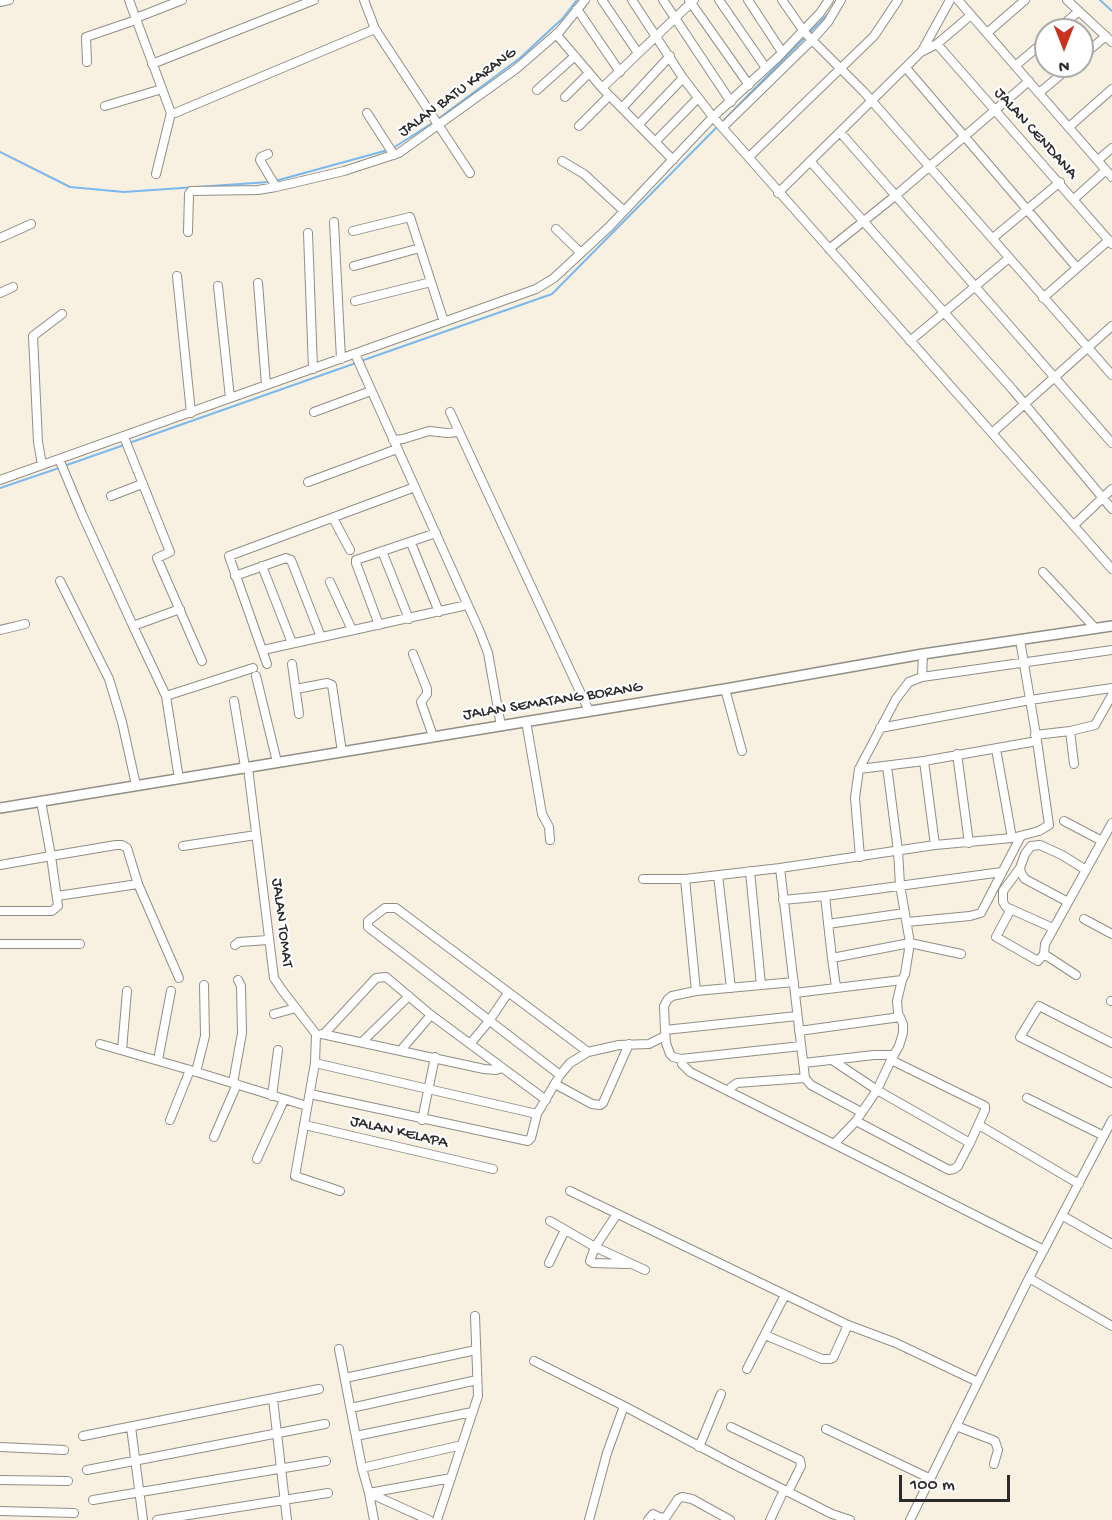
<!DOCTYPE html>
<html>
<head>
<meta charset="utf-8">
<style>
	body { margin:0 }
	#map { position:relative; width:1112px; height:1520px; overflow:hidden; background:#f8f0e1; font-family:"Gochi Hand",sans-serif }
	canvas { display:block }
	.north { position:absolute; left:1034px; top:18px; width:60px; height:60px; box-sizing:border-box; background:#fff; border:2px solid #aaa; border-radius:50%; rotate:180deg; font-size:16px; font-weight:700; line-height:24px; text-align:center; color:#2b2b2b }
	.north::after { content:''; display:block; margin:auto; width:21px; height:27px; background:#c8321e; clip-path:polygon(50% 0,100% 100%,50% 72%,0 100%) }
	.scale { position:absolute; left:899px; top:1475px; width:111px; height:27px; box-sizing:border-box; border:3px solid #2b2b2b; border-top:0; padding-left:8px; font-size:18px; line-height:21px; white-space:nowrap; color:#2b2b2b; -webkit-text-stroke:4px #fff; paint-order:stroke }
</style>
</head>
<body>
<div id="map">
<canvas width="1112" height="1520"></canvas>
<div class="north">N</div>
<div class="scale">100 m</div>
</div>
<script>
const ctx = document.querySelector('canvas').getContext('2d');
ctx.lineJoin = 'round';
function poly(rows) {
  const path = new Path2D();
  for (const r of rows) {
    path.moveTo(r[0], r[1]);
    for (let i = 2; i < r.length; i += 2) path.lineTo(r[i], r[i + 1]);
  }
  return path;
}
function strokePath(path, color, width, dash) {
  ctx.strokeStyle = color;
  ctx.lineWidth = width;
  ctx.lineCap = dash ? 'butt' : 'round';
  ctx.setLineDash(dash || []);
  ctx.stroke(path);
}
function write(font, color, halo, rows, align = 'center') {
  ctx.font = font + ' "Gochi Hand",sans-serif';
  ctx.lineWidth = 4.5;
  ctx.setLineDash([]);
  ctx.textBaseline = 'middle';
  ctx.strokeStyle = halo;
  ctx.fillStyle = color;
  for (const [text, x, y, turn = 0] of rows) {
    ctx.save();
    ctx.translate(x, y);
    ctx.rotate((+turn || 0) * Math.PI / 180);
    ctx.textAlign = isNaN(turn) ? turn : align;
    if (halo) ctx.strokeText(text, 0, 0);
    ctx.fillText(text, 0, 0);
    ctx.restore();
  }
}
const stream = poly([
	[1100,0,1112,11],
	[438,119,520,58,562,19,577,0],
	[722,122,829,13],
	[393,148,434,122],
	[0,152,70,187,124,192,269,182],
	[275,181,388,150],
	[361,361,552,294,718,126],
	[129,443,356,363],
	[64,466,124,445],
	[0,488,59,468]
]);
const minor = poly([
	[129,0,171,113,175,113,375,29,470,173],
	[364,0,375,29],
	[602,0,638,53],
	[632,0,683,78,713,117,1112,569],
	[663,0,731,102],
	[689,0,749,85],
	[719,0,766,68],
	[748,0,782,52],
	[782,0,805,33,864,92,1112,375],
	[958,0,1112,177],
	[1067,0,1112,42],
	[0,2,9,0],
	[577,9,620,72],
	[136,18,182,0],
	[1057,30,1079,11],
	[987,33,1025,0],
	[556,34,602,88,673,160],
	[937,44,1112,244],
	[922,51,950,0],
	[1082,56,1106,36],
	[87,62,86,37,136,20],
	[152,64,314,0],
	[1015,66,1046,40],
	[906,68,1077,268],
	[602,88,694,0],
	[537,90,575,56],
	[1039,93,1071,66],
	[565,97,589,73],
	[105,106,162,89],
	[622,108,670,56],
	[367,113,394,155],
	[638,125,683,78],
	[579,126,609,96],
	[723,127,812,40,828,22,841,0],
	[1069,127,1112,89],
	[840,132,1112,443],
	[655,142,698,98],
	[268,154,261,157,260,160,276,187],
	[749,157,874,36,898,0],
	[1098,160,1112,148],
	[562,161,584,174,624,211],
	[810,161,1013,390,1112,509],
	[156,174,171,113],
	[778,193,921,52,937,44,971,15],
	[1074,199,1106,170],
	[334,222,341,359],
	[556,229,581,253],
	[353,231,410,217,444,322],
	[188,232,189,194,191,191,258,190,276,187,344,171,399,153,516,69,560,31,585,0],
	[308,233,313,369],
	[0,238,31,224],
	[993,238,1060,182],
	[829,249,895,196,1029,81],
	[354,266,420,248],
	[177,276,191,413],
	[258,283,266,385],
	[218,286,230,398],
	[0,293,13,287],
	[1043,298,1109,240],
	[355,301,431,282],
	[910,341,1009,258],
	[355,354,480,632,488,653,501,726],
	[314,412,371,391],
	[450,412,589,711],
	[992,433,1112,326],
	[124,437,170,552,157,558,202,661],
	[393,440,403,439,429,431,447,433,459,432],
	[59,459,82,514,133,626],
	[42,465,38,442,33,336,62,314],
	[0,480,536,289,554,278,609,227,713,117,778,57,820,13,829,0],
	[308,482,397,449],
	[111,496,142,484],
	[333,518,350,550],
	[1074,525,1112,489],
	[411,543,439,612],
	[382,551,409,619],
	[262,566,292,643],
	[1043,572,1095,628],
	[235,576,286,558,291,560,321,637],
	[60,581,109,679,122,722,136,785],
	[330,582,352,630],
	[379,625,356,563,356,560,436,533],
	[0,630,25,624],
	[263,650,467,605],
	[413,654,427,689,427,694,421,702,433,736],
	[267,664,229,556,415,487],
	[292,664,299,714],
	[256,676,277,762],
	[922,677,923,654],
	[296,689,327,683,332,685,342,752],
	[725,689,742,751],
	[166,696,253,668],
	[234,701,245,767],
	[526,721,542,814,549,827,550,840],
	[880,728,1030,700,1112,688],
	[1070,731,1074,764],
	[1035,735,1070,731,1095,725,1112,695],
	[996,749,1012,838],
	[957,754,969,843],
	[924,761,935,845],
	[248,768,274,978,282,990,316,1034,315,1063,295,1176,340,1191],
	[859,769,924,761,1037,741,1020,640],
	[179,779,166,696,133,626,180,609],
	[41,801,51,856,116,845,122,845,127,848,138,884,179,978],
	[1064,821,1102,841],
	[183,846,256,835],
	[860,857,855,798,859,769,896,699,909,682,922,677,1112,650],
	[0,865,51,856,58,906,52,911,0,911],
	[1020,868,1003,891,1003,902,1006,907,1053,928],
	[750,871,761,985],
	[718,875,731,988],
	[643,879,685,879],
	[57,896,138,884],
	[783,900,825,896],
	[1068,902,1025,879,1021,873,1020,868,1025,854,1031,846,1040,845,1062,855,1086,870],
	[1011,909,996,937,1038,961,1044,954],
	[1084,919,1112,934],
	[907,922,970,916,981,913,1021,836],
	[828,924,905,913],
	[0,944,80,944],
	[235,945,239,942,268,940],
	[961,954,910,943,832,958,825,896,1002,872],
	[832,958,836,987],
	[1076,975,1044,954,1045,944,1112,823],
	[696,991,685,879,780,868],
	[795,993,902,980,905,974,910,943,900,885,898,851,887,766],
	[1111,1001,1112,1001],
	[274,1014,296,1008],
	[665,1030,664,1006,668,999,672,996,696,991,794,982],
	[799,1031,900,1017],
	[322,1034,484,1069,496,1070,502,1068],
	[324,1034,376,978,386,977,431,1015,546,1100],
	[362,1042,409,996],
	[1112,1043,1039,1006,1020,1037,1112,1083],
	[100,1044,190,1070,307,1106],
	[470,1044,489,1021,508,993],
	[801,1046,681,1059,682,1064,690,1072,834,1144],
	[122,1050,127,991],
	[401,1050,431,1015],
	[681,1059,673,1057,670,1054,666,1043,665,1030,797,1016],
	[158,1060,171,991],
	[832,1060,877,1090,856,1121,834,1144,1044,1250],
	[891,1060,985,1106,985,1110,970,1143,877,1090,891,1060,899,1046,903,1033,903,1024,898,1013,897,1001,902,980],
	[315,1063,537,1114],
	[804,1063,874,1055,894,1055],
	[196,1072,205,1036,204,985],
	[560,1075,368,927,368,921,385,908,396,908,588,1052],
	[233,1083,242,1033,241,986,238,980],
	[555,1084,592,1104,600,1105,603,1103,629,1044],
	[730,1091,730,1088,737,1083,805,1078],
	[310,1094,528,1141,531,1138,537,1114,560,1075,570,1063,588,1052,619,1045,649,1044,665,1036],
	[272,1096,278,1050],
	[1027,1098,1104,1136],
	[861,1112,811,1085,805,1078,780,868,935,845,1012,838,1039,831,1049,825,1037,741],
	[170,1120,190,1070],
	[422,1120,435,1057],
	[856,1121,949,1170,954,1169,958,1166,970,1143],
	[305,1125,493,1169],
	[979,1125,1079,1184],
	[214,1137,237,1084],
	[257,1159,284,1100],
	[570,1191,848,1325,896,1343,978,1382],
	[617,1214,595,1247,590,1261,593,1263,627,1264],
	[1063,1216,1112,1244],
	[550,1221,595,1247,645,1270],
	[549,1263,565,1230],
	[1029,1278,1112,1326],
	[765,1335,822,1359,830,1359,833,1358,848,1325],
	[339,1349,362,1468,369,1493,429,1520],
	[534,1361,624,1406,729,1462,832,1514,850,1520],
	[747,1369,785,1295],
	[345,1378,476,1350],
	[273,1399,287,1520],
	[351,1408,477,1380],
	[956,1426,995,1441,998,1450,994,1464],
	[131,1427,143,1520],
	[731,1427,800,1460,801,1466,788,1492],
	[826,1429,929,1478],
	[83,1436,319,1389],
	[356,1436,472,1412],
	[0,1447,64,1450],
	[699,1447,721,1394],
	[362,1468,462,1445],
	[87,1470,325,1424],
	[0,1480,68,1481],
	[93,1500,326,1461],
	[0,1511,74,1513],
	[157,1520,328,1493],
	[374,1520,369,1493,451,1478],
	[437,1520,478,1396,475,1316],
	[589,1520,607,1453,624,1406],
	[648,1520,653,1514,661,1518,666,1517,678,1499,682,1497,692,1499,730,1520],
	[770,1520,784,1490],
	[910,1520,1029,1278,1112,1120]
]);
const tertiary = poly([
	[0,808,725,689,923,654,1112,626]
]);
const streetNames = [
	["JALAN BATU KARANG",458,93,-36],
	["JALAN CENDANA",1035,134,48],
	["JALAN SEMATANG BORANG",553,702,-9],
	["JALAN TOMAT",281,923,83],
	["JALAN KELAPA",399,1133,13]
];
strokePath(stream, '#7ab9ee', 2);
strokePath(minor, '#928e86', 10);
strokePath(tertiary, '#928e86', 12);
strokePath(minor, '#fff', 8);
strokePath(tertiary, '#fff', 9);
write('16px', '#2b2b2b', '#fff', streetNames);
</script>
</body>
</html>
